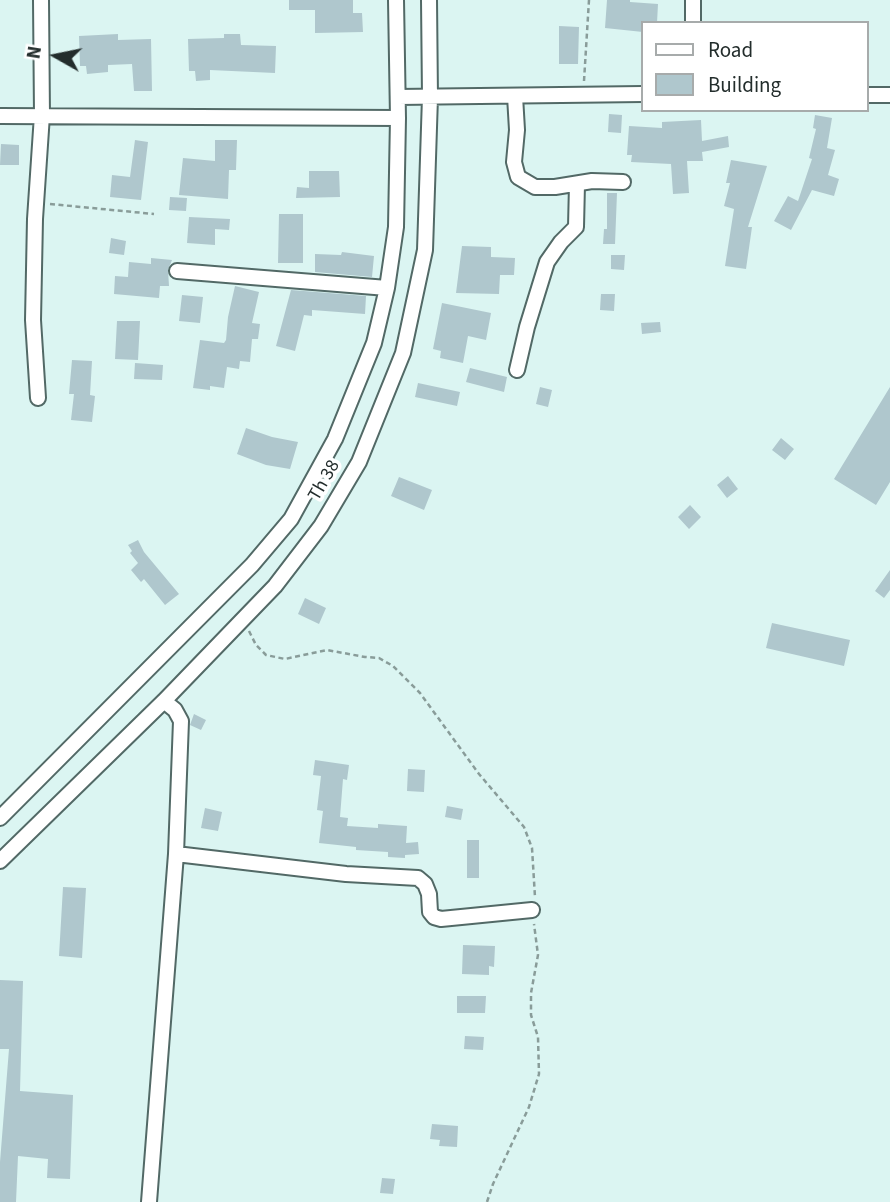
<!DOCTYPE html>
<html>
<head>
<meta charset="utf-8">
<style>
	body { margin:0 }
	#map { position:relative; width:890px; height:1202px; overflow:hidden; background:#dbf5f2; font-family:"Source Sans 3",sans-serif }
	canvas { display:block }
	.legend { position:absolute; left:641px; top:21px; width:228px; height:91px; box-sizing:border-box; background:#fff; border:2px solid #a7abab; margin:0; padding:9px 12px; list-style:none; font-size:21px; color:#232d2c }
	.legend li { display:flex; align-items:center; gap:14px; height:35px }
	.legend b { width:35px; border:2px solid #a7abab }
	.north { position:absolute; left:21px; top:21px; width:70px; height:70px; -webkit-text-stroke:5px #fff; paint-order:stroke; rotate:279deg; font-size:19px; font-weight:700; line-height:28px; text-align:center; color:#232d2c }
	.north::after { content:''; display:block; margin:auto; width:24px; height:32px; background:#232d2c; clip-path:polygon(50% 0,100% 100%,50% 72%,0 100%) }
</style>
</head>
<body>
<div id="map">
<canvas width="890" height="1202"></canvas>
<ul class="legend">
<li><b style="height:9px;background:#fff"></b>Road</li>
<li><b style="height:19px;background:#afc7cd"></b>Building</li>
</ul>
<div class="north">N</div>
</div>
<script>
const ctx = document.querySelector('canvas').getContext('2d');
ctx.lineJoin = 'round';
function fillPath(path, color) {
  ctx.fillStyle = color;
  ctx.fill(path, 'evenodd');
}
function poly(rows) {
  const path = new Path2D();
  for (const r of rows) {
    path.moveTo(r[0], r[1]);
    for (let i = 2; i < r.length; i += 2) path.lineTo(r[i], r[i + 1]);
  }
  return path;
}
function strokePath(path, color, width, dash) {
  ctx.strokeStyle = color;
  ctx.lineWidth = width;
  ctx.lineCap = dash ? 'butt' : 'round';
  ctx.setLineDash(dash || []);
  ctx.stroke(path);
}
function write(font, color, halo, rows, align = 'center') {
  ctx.font = font + ' "Source Sans 3",sans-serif';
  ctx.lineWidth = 7;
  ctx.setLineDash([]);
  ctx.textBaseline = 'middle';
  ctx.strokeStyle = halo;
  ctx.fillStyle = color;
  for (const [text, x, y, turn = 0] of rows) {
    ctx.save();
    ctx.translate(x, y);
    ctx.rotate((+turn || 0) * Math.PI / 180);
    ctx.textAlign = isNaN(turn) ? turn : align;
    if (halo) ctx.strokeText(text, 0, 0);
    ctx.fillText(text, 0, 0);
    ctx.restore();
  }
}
const building = poly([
	[289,0,353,0,353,13,362,13,363,32,315,33,315,10,289,10],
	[607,0,630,0,630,2,658,4,657,23,643,23,643,32,605,28],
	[559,26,579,27,578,64,559,64],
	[118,34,118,40,151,39,152,91,134,91,132,64,108,65,108,72,87,74,86,66,80,66,79,36],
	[224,34,240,34,241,45,276,46,275,73,210,70,210,80,196,81,195,71,189,71,188,39,224,38],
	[609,114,622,115,621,133,608,132],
	[815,115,832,118,827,148,835,150,828,175,839,179,834,196,812,190,791,230,774,221,788,196,798,201,812,159,809,158,816,129,813,128],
	[701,120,702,141,728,136,729,147,702,152,703,161,687,161,689,193,673,194,671,164,631,162,632,155,627,155,629,126,662,128,662,122],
	[135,140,148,142,141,200,110,197,112,175,130,177],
	[215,140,237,140,236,170,229,170,228,199,179,195,183,158,215,161],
	[1,144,19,145,19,165,0,165],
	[731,160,767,166,748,227,752,227,746,269,725,266,734,209,724,206,730,183,726,183],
	[309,171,339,171,340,197,296,198,297,187,309,188],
	[607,193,617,193,615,244,603,244,604,229,607,229],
	[170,197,187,198,186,211,169,210],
	[279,214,303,214,303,263,278,263],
	[189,217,230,219,229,230,215,229,215,245,187,243],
	[111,238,126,241,124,255,109,253],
	[462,246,491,247,491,257,515,258,514,275,500,275,499,294,456,293],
	[342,252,374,256,372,277,315,272,315,254,341,255],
	[611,255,625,255,624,270,611,269],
	[151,258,172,260,168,270,169,286,160,286,159,298,114,294,115,276,128,277,129,262,151,264],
	[235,286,259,292,252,323,260,324,258,339,252,339,250,362,240,361,239,369,227,367,224,388,210,386,210,390,193,388,200,340,224,343,226,340,228,317],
	[291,290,366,296,365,314,312,310,312,316,304,315,295,351,276,346],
	[601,294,615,294,614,311,600,310],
	[182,295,203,297,200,323,179,321],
	[442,303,491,313,486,340,468,336,463,363,440,358,441,351,433,349],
	[117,321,140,321,138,360,115,359],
	[660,322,661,332,642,334,641,323],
	[72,360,92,361,90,395,95,396,92,422,71,420,74,394,69,394],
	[135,363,163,365,162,380,134,379],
	[470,368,507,377,504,392,466,382],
	[418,383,460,392,457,406,415,397],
	[540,387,552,390,548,407,536,404],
	[890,387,890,482,876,505,834,479],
	[246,428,272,437,298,442,290,469,266,465,237,454],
	[781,438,794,449,785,460,772,450],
	[728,476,738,489,727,498,717,485],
	[399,477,432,490,424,510,391,496],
	[690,505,701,517,689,529,678,517],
	[138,540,144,552,179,594,165,605,144,579,141,582,131,570,138,563,130,553,132,551,128,545],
	[890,570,890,590,884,598,875,591],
	[305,598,326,608,319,624,298,614],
	[772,623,850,640,844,666,766,648],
	[194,714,206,720,201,730,190,725],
	[315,760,349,765,347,780,343,779,340,817,348,818,347,826,378,828,378,824,407,826,406,843,418,842,419,854,405,855,405,858,388,857,388,852,356,850,356,847,319,843,323,811,317,810,321,776,313,775],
	[408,769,425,770,424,792,407,791],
	[447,806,463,809,461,820,445,817],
	[205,808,222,812,218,831,201,828],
	[467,840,479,840,479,878,467,878],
	[63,887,86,888,82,958,59,956],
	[463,945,495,946,494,967,489,966,489,975,462,974],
	[0,980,23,981,20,1091,73,1095,70,1179,47,1178,48,1159,18,1156,16,1202,0,1202,0,1162,9,1049,0,1049],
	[457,996,486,996,485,1013,457,1013],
	[465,1036,484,1037,483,1050,464,1049],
	[432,1124,458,1126,457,1147,439,1146,440,1140,430,1139],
	[382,1178,395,1179,393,1194,380,1193]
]);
const path = poly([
	[584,81,589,0],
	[50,204,154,214],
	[249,631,256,645,266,655,285,659,327,650,365,657,379,658,393,666,420,693,479,774,524,827,532,848,535,897],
	[487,1202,493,1184,529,1107,539,1074,538,1037,531,1015,531,993,538,955,534,924]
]);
const minor = poly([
	[693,0,693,23],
	[867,95,890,95],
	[515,96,517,130,514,162,518,177,535,187,555,187,592,181,623,182],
	[398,97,643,94],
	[0,116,398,118],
	[177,271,387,288],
	[517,370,527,327,547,262,561,242,576,227,577,184],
	[38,398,33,320,35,219,42,115,41,0],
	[0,818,252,565,291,519,335,439,374,343,387,288,396,227,398,118,396,0],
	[176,854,346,874,418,878,425,884,429,894,430,912,434,917,441,919,532,910],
	[0,861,164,701,275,586,321,526,359,462,403,353,425,250,430,97,429,0],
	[149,1202,176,854,181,721,175,710,164,701]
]);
const streetNames = [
	["Th 38",325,481,-60]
];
fillPath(building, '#afc7cd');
strokePath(minor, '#526966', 18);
strokePath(path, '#899c99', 2.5, [5, 3.5]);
strokePath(minor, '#fff', 14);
write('19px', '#232d2c', '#fff', streetNames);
</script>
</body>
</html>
